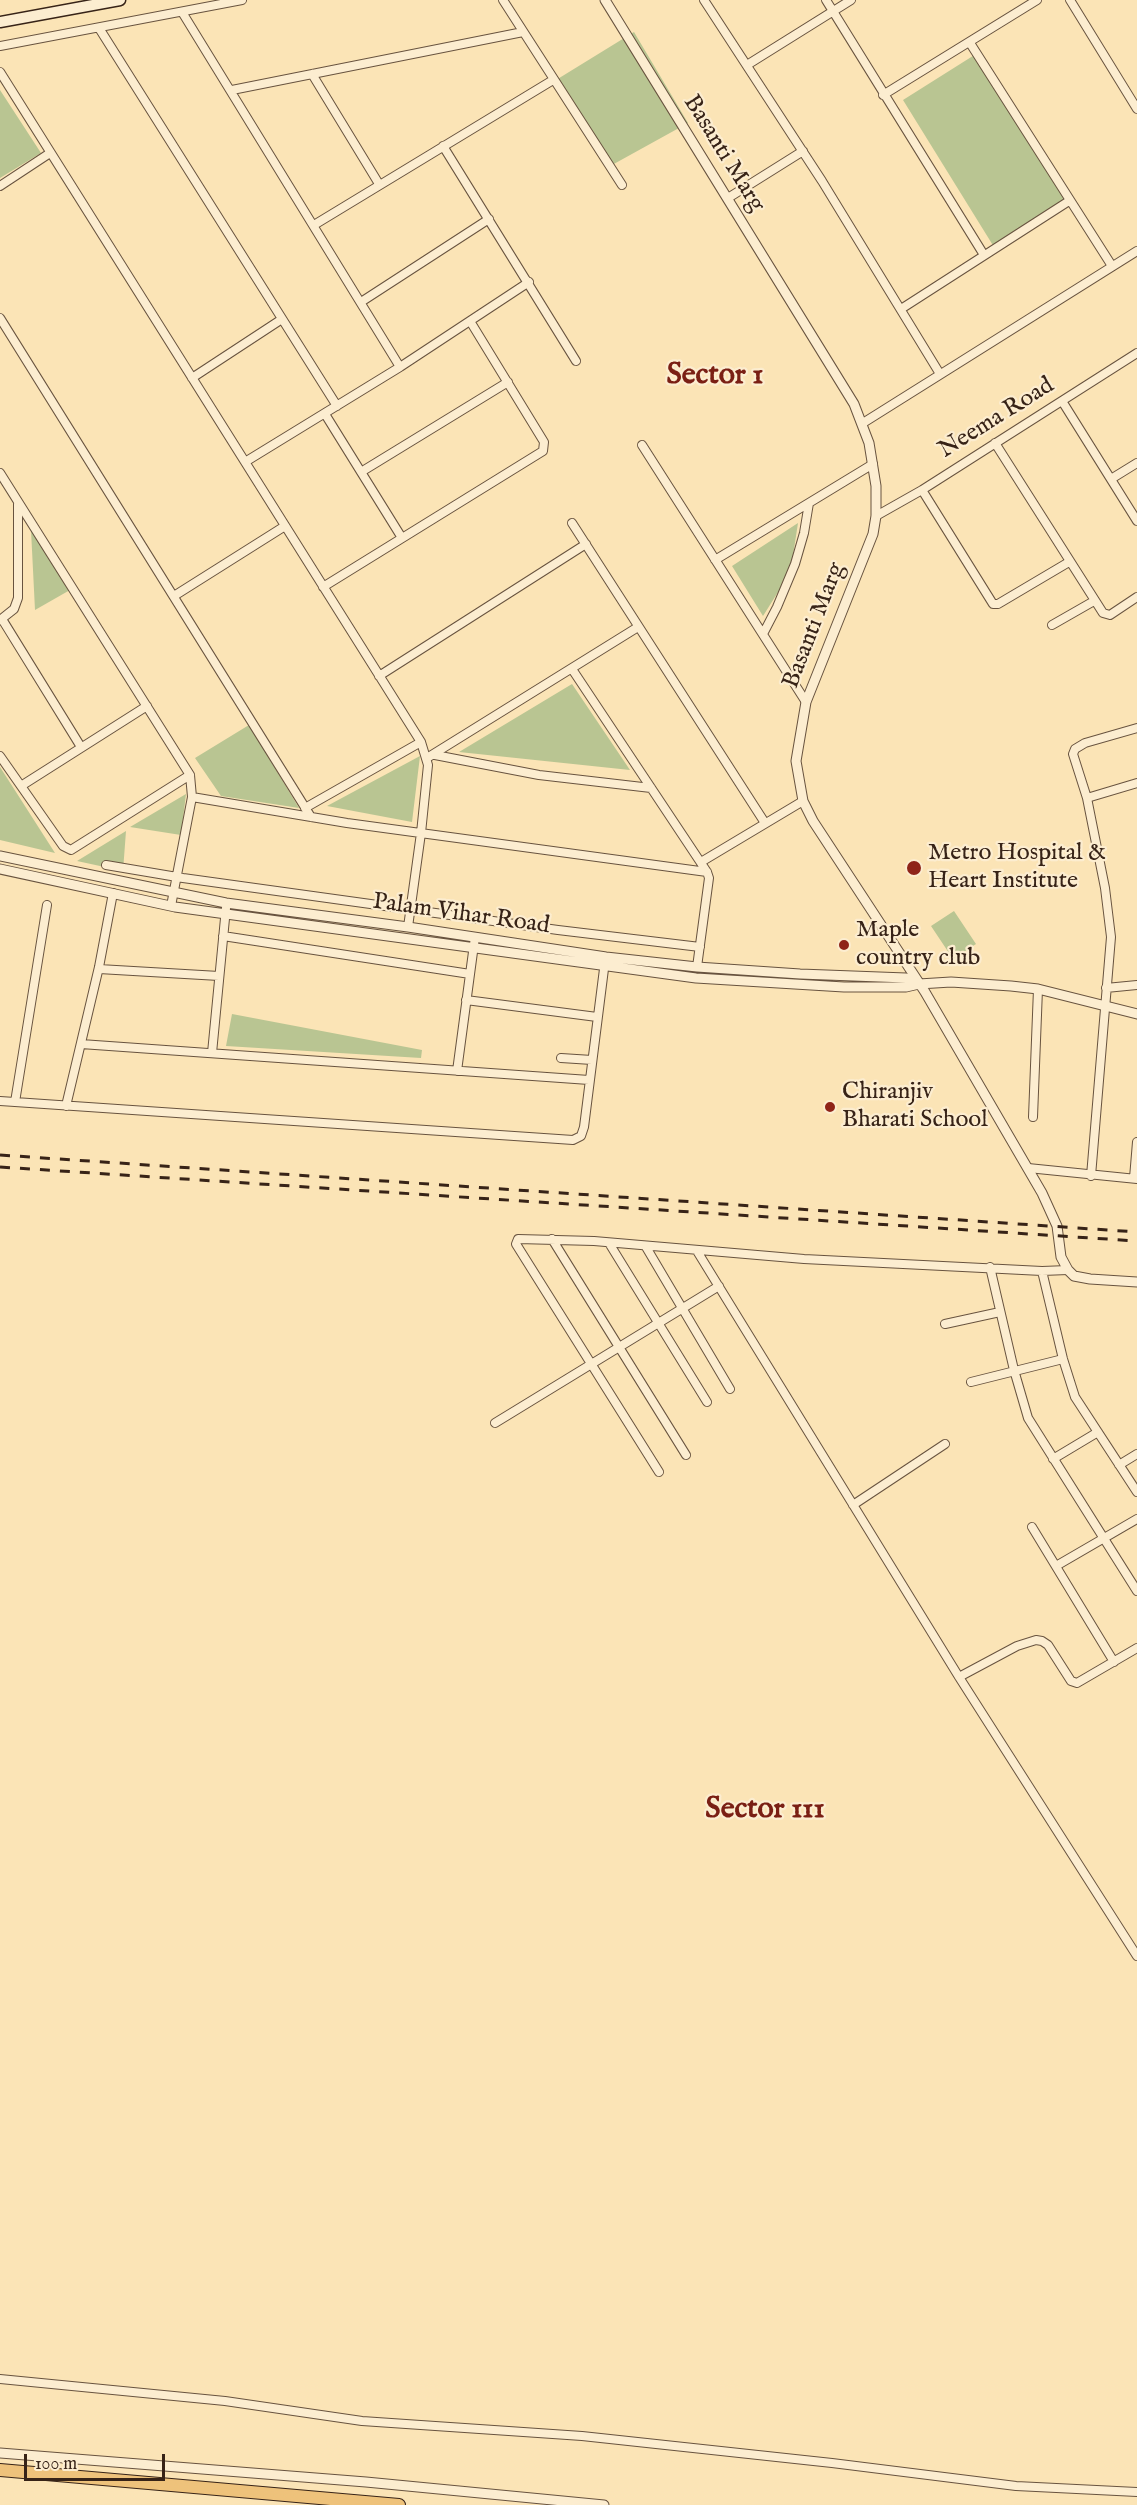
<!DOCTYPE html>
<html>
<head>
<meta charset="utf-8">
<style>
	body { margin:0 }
	#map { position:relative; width:1137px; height:2505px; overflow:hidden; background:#fbe4b6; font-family:"IM FELL English",serif }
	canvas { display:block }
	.scale { position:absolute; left:24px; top:2454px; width:141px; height:27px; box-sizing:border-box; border:3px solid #372317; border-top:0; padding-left:8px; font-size:18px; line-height:21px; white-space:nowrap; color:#372317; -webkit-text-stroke:4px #fcedd0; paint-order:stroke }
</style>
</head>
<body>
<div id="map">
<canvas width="1137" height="2505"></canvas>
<div class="scale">100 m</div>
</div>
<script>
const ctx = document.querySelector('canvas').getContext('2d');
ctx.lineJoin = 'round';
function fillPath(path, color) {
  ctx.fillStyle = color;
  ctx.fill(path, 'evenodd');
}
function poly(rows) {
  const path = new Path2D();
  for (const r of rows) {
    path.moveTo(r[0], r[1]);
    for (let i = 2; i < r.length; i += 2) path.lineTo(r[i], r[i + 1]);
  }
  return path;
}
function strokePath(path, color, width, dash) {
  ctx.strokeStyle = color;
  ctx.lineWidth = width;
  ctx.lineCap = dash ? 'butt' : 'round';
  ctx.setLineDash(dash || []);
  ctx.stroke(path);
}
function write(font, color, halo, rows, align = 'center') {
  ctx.font = font + ' "IM FELL English",serif';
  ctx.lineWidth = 4.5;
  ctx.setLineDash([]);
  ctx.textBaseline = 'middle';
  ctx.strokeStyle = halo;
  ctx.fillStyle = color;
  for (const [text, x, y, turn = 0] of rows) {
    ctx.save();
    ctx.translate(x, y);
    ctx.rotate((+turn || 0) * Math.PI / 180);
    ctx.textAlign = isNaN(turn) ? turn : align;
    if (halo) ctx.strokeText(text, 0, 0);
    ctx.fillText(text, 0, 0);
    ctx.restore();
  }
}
const green = poly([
	[634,32,688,123,612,165,556,80],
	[976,54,1067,202,994,247,903,100],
	[0,90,41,153,0,178],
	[798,523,792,562,785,581,763,616,732,566],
	[31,530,70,590,35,610],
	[572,684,630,770,459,752],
	[249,725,299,808,221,796,195,758],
	[420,756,412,822,327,806],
	[0,767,55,853,0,840],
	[186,794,181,835,130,827],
	[126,831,123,871,77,861],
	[954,911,976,944,953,959,931,926],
	[232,1014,422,1050,421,1058,226,1046]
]);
const minor = poly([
	[503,0,622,185],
	[704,0,822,181,940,374],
	[826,0,984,255],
	[1070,0,1137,109],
	[182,12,400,367],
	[99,28,337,406],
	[970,43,1112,266],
	[0,46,242,0],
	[747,65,851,0],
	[0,72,421,742,428,765,421,833,408,927],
	[312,74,379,184],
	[232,90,523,32],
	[883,95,1037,0],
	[443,146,576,361],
	[0,186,50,153],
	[728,198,803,151],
	[314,225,553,80],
	[361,302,489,219],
	[901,309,1069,201],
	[0,318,311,817],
	[192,378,282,319],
	[1062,401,1137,521],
	[325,414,402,538],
	[863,423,1137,251],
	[995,443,1103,613,1110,615,1137,597],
	[642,445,806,702],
	[245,462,400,367,529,282],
	[361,472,508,382],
	[0,473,190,775,192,797,171,906],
	[1111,479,1137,463],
	[922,490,993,604,998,604,1069,562],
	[876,516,922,490,1137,353],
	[572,523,765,823],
	[715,560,873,464],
	[323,587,543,451,544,442,470,321],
	[174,596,285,526],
	[2,619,81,747],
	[0,620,14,609,18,598,18,504],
	[1052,625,1094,601],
	[763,634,777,607,795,564,804,533,809,503],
	[572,669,707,872,709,878,697,967],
	[379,676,586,544],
	[435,755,539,775,651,788],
	[0,756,63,846,71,850,190,775],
	[427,758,638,627],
	[21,786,147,706],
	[192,797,347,823,707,872],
	[1087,798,1137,783],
	[305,808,421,742],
	[701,862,803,801],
	[106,865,183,878,558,930,700,947],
	[223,936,470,974],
	[99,969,219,976],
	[1106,988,1137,985],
	[466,1000,597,1017],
	[81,1044,589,1080],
	[212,1053,226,908],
	[561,1058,592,1060],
	[457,1071,475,937],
	[0,1101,573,1140,581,1136,584,1127,605,961],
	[15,1102,47,905],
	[66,1106,99,967,113,893],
	[1033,1117,1038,989],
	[1028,1168,1137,1179],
	[1091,1176,1111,937,1105,888,1087,798,1073,754,1075,749,1085,743,1137,728],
	[1134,1178,1137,1142],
	[552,1239,686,1455],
	[609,1243,707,1402],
	[646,1247,730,1389],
	[697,1251,959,1677,1137,1956],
	[990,1267,1014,1370,1028,1418,1137,1591],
	[1042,1271,1063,1359,1075,1397,1137,1492],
	[945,1324,1000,1312],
	[971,1382,1063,1359],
	[495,1423,719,1286],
	[1053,1459,1098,1432],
	[1119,1465,1137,1454],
	[659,1472,516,1244,518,1239,594,1241,804,1259,1042,1271,1068,1270],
	[853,1505,945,1444],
	[1032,1527,1114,1662],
	[1056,1566,1137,1519],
	[959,1677,1017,1646,1036,1640,1042,1641,1048,1645,1071,1681,1077,1683,1137,1648],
	[0,2379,225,2401,362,2421,582,2436,832,2463,1016,2486,1137,2492]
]);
const tertiary = poly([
	[605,0,854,404,869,443,876,486,876,516,873,534,806,702,796,761,803,801,813,821,925,992,1042,1193,1057,1226,1061,1257,1068,1270,1074,1276,1090,1279,1137,1282],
	[0,856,226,903,408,927,606,957,697,967,800,974,906,978,917,983],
	[0,869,175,907,696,978,844,987,906,987,919,984,951,982,1011,986,1038,989,1137,1014],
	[0,2453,366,2482,604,2505]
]);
const secondary = poly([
	[0,22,120,0]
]);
const trunk = poly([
	[0,2470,399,2505]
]);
const rail = poly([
	[0,1155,1137,1232],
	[0,1167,1137,1241]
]);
const markers = [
	[914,868,8,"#8f2418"],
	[844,945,6,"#8f2418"],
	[830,1107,6,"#8f2418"]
];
const streetNames = [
	["Basanti Marg",723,154,58],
	["Neema Road",997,419,-32],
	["Basanti Marg",815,626,-69],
	["Palam Vihar Road",461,915,8]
];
const poiNames = [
	["Metro Hospital &",928,854],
	["Heart Institute",928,882],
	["Maple",856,931],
	["country club",856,959],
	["Chiranjiv",842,1093],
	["Bharati School",842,1121]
];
const districtNames = [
	["Sector 1",715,377],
	["Sector 111",765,1811]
];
fillPath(green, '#b9c592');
strokePath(minor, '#68533f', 10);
strokePath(tertiary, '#68533f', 11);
strokePath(secondary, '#372317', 13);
strokePath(trunk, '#372317', 14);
strokePath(minor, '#fcedd0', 8);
strokePath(tertiary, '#fcedd0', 9);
strokePath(secondary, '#fcedd0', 10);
strokePath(trunk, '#eec27b', 12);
strokePath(rail, '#372317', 3, [10, 10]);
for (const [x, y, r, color] of markers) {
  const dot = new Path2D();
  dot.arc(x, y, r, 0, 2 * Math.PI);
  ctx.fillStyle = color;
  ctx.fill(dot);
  strokePath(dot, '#fcedd0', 2);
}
write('24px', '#372317', '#fcedd0', streetNames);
write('24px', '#372317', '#fcedd0', poiNames, 'left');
write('bold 30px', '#7a1f14', '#fcedd0', districtNames);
</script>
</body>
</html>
